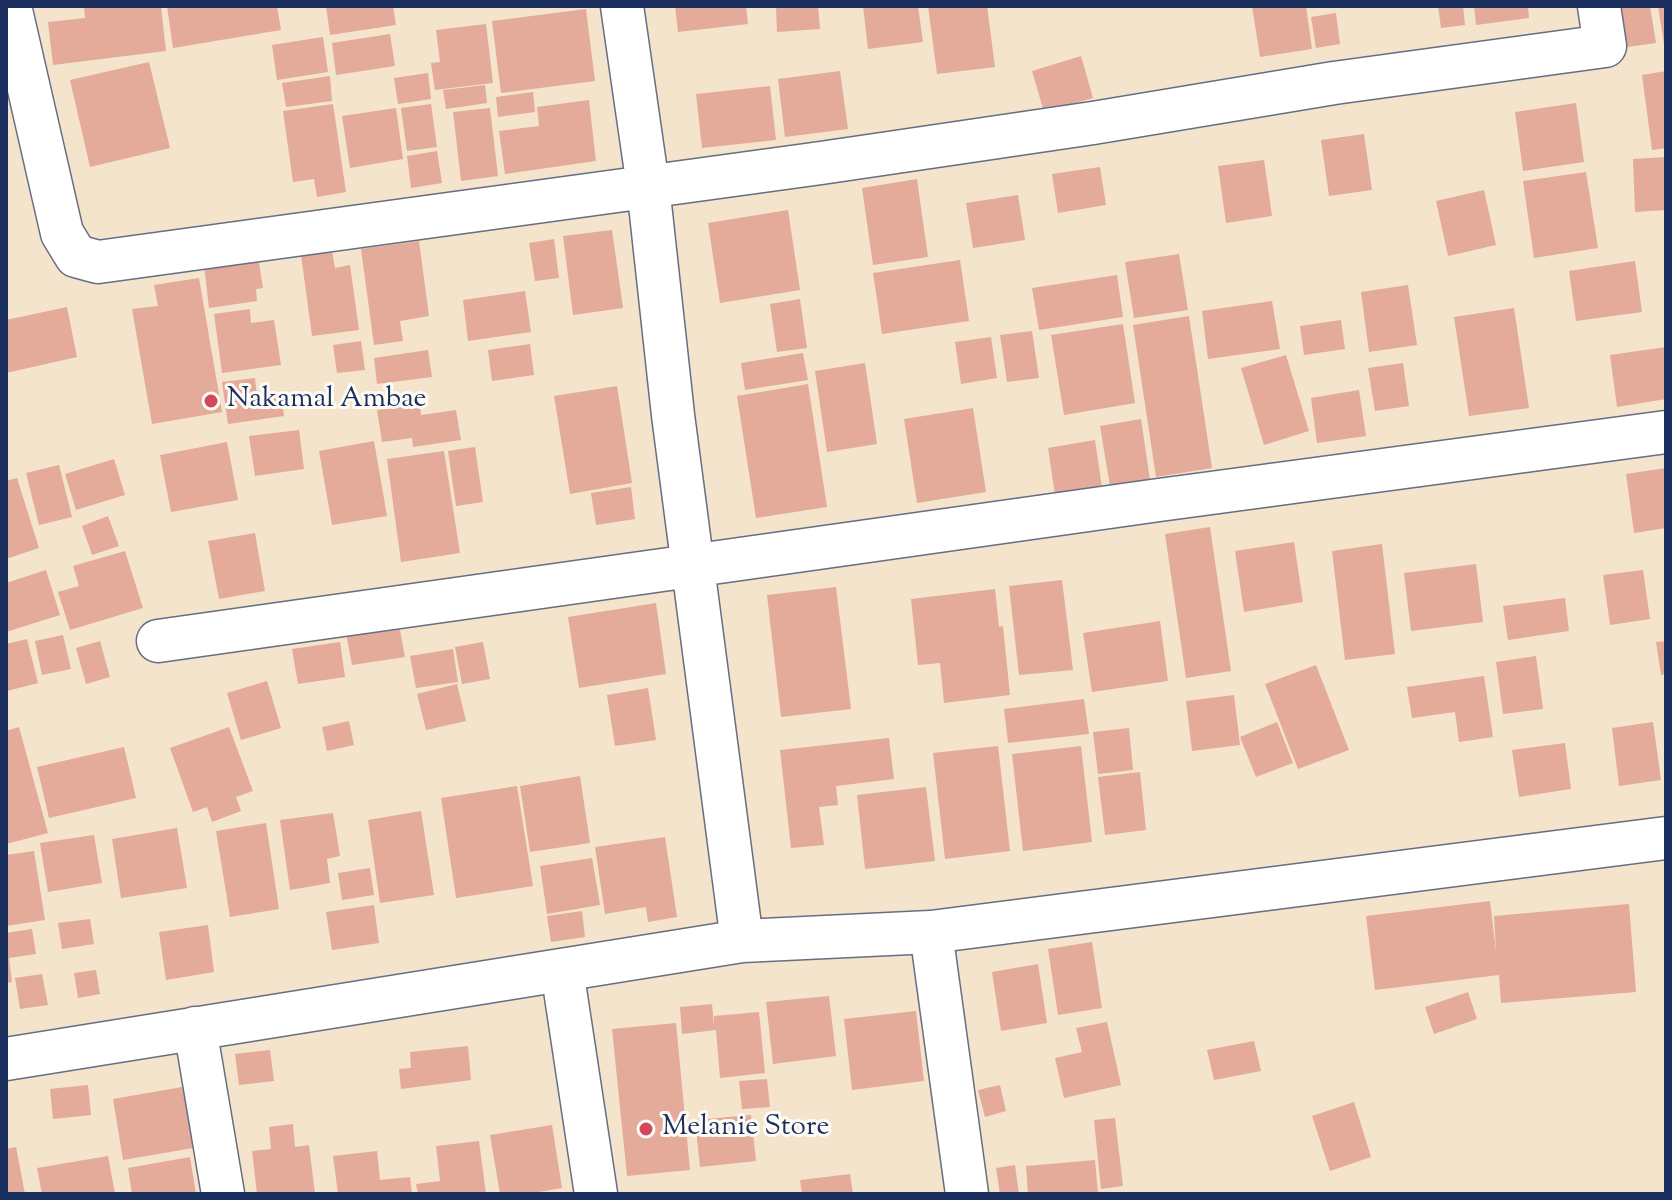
<!DOCTYPE html>
<html>
<head>
<meta charset="utf-8">
<style>
	body { margin:0 }
	#map { position:relative; width:1672px; height:1200px; overflow:hidden; background:#f4e4cb; font-family:"Sorts Mill Goudy",serif }
	canvas { display:block }
	.frame { position:absolute; inset:0; border:8px solid #1b2f5e; pointer-events:none }
</style>
</head>
<body>
<div id="map">
<canvas width="1672" height="1200"></canvas>
<div class="frame"></div>
</div>
<script>
const ctx = document.querySelector('canvas').getContext('2d');
ctx.lineJoin = 'round';
function fillPath(path, color) {
  ctx.fillStyle = color;
  ctx.fill(path, 'evenodd');
}
function poly(rows) {
  const path = new Path2D();
  for (const r of rows) {
    path.moveTo(r[0], r[1]);
    for (let i = 2; i < r.length; i += 2) path.lineTo(r[i], r[i + 1]);
  }
  return path;
}
function strokePath(path, color, width, dash) {
  ctx.strokeStyle = color;
  ctx.lineWidth = width;
  ctx.lineCap = dash ? 'butt' : 'round';
  ctx.setLineDash(dash || []);
  ctx.stroke(path);
}
function write(font, color, halo, rows, align = 'center') {
  ctx.font = font + ' "Sorts Mill Goudy",serif';
  ctx.lineWidth = 6;
  ctx.setLineDash([]);
  ctx.textBaseline = 'middle';
  ctx.strokeStyle = halo;
  ctx.fillStyle = color;
  for (const [text, x, y, turn = 0] of rows) {
    ctx.save();
    ctx.translate(x, y);
    ctx.rotate((+turn || 0) * Math.PI / 180);
    ctx.textAlign = isNaN(turn) ? turn : align;
    if (halo) ctx.strokeText(text, 0, 0);
    ctx.fillText(text, 0, 0);
    ctx.restore();
  }
}
const building = poly([
	[84,6,161,6,166,51,53,65,48,22,85,18],
	[167,6,277,6,281,30,173,48],
	[326,6,393,6,396,25,330,35],
	[675,6,746,6,748,24,678,32],
	[776,6,818,6,820,29,777,32],
	[863,6,918,6,923,42,868,49],
	[928,6,987,6,995,67,937,74],
	[1252,6,1306,6,1312,49,1260,57],
	[1438,6,1463,6,1465,25,1441,28],
	[1474,6,1528,6,1529,18,1476,25],
	[1614,6,1650,6,1656,43,1620,48],
	[1658,6,1666,6,1666,44,1664,44],
	[586,9,595,81,501,93,492,21],
	[1336,13,1340,44,1316,48,1311,17],
	[486,24,493,83,435,90,431,63,440,62,436,30],
	[390,34,395,66,336,75,332,43],
	[323,37,328,72,277,80,272,45],
	[1081,56,1093,98,1044,112,1032,71],
	[149,62,170,148,90,167,70,80],
	[840,71,848,129,785,137,778,79],
	[1666,71,1666,148,1652,150,1642,75],
	[428,73,431,99,398,104,394,78],
	[330,76,332,101,286,107,282,83],
	[485,85,487,103,446,109,443,90],
	[770,86,776,140,702,148,696,94],
	[533,92,535,112,498,117,496,97],
	[589,100,596,161,505,174,499,131,539,126,537,107],
	[1576,103,1584,162,1523,171,1515,112],
	[333,104,346,192,317,197,314,179,293,182,283,111],
	[431,104,437,147,407,151,401,108],
	[396,108,403,159,350,168,342,116],
	[490,108,498,176,461,181,453,112],
	[1364,134,1372,190,1329,196,1321,140],
	[437,151,442,183,411,188,407,156],
	[1666,157,1666,210,1635,212,1633,159],
	[1264,160,1272,216,1226,223,1218,166],
	[1100,167,1106,205,1058,213,1052,174],
	[1586,172,1598,248,1534,258,1523,181],
	[917,179,928,257,873,265,862,188],
	[1484,190,1496,245,1448,256,1436,201],
	[1018,195,1025,240,973,248,966,203],
	[788,210,800,290,720,303,708,223],
	[612,230,623,308,573,315,563,236],
	[554,239,559,278,535,281,529,243],
	[419,241,429,316,400,321,403,341,374,345,361,249],
	[332,251,335,268,350,265,359,330,312,336,301,255],
	[1179,254,1188,310,1134,318,1125,262],
	[258,257,263,288,256,289,257,301,209,308,204,265],
	[960,260,969,321,882,334,873,273],
	[1635,261,1642,312,1576,321,1569,271],
	[1117,275,1123,317,1039,330,1032,288],
	[199,278,222,412,152,424,132,309,158,306,154,285],
	[1408,285,1417,345,1369,352,1361,292],
	[525,291,531,332,468,341,463,300],
	[800,299,807,348,777,352,770,304],
	[1272,301,1280,349,1208,359,1202,311],
	[67,307,77,357,6,373,6,320],
	[1514,308,1529,408,1469,416,1454,317],
	[250,309,251,323,274,320,281,365,222,373,214,314],
	[1189,316,1212,468,1156,477,1133,325],
	[1341,320,1345,349,1304,355,1300,326],
	[1123,324,1135,403,1064,415,1051,335],
	[1032,331,1039,378,1007,382,1000,335],
	[991,337,997,378,961,384,955,342],
	[361,341,365,370,337,373,333,345],
	[530,344,534,375,492,381,488,350],
	[1666,347,1666,399,1617,407,1610,355],
	[428,350,432,377,377,384,374,358],
	[803,353,808,380,745,390,741,363],
	[1286,355,1309,431,1264,445,1241,368],
	[865,363,877,444,827,452,815,371],
	[1403,363,1409,406,1375,411,1368,368],
	[255,378,257,397,281,393,284,416,228,424,222,382],
	[808,384,827,507,756,518,737,396],
	[617,386,632,483,570,494,554,396],
	[1359,390,1366,436,1317,443,1311,398],
	[420,405,421,415,456,410,461,440,413,447,412,438,382,442,377,410],
	[973,408,986,492,917,503,904,419],
	[1141,419,1150,480,1110,486,1100,426],
	[299,430,304,469,255,476,249,436],
	[1095,440,1102,488,1055,495,1048,448],
	[374,441,387,516,332,525,319,451],
	[227,442,238,500,171,512,160,455],
	[475,447,483,502,456,506,448,451],
	[444,451,460,553,401,562,387,459],
	[114,459,125,495,76,510,65,474],
	[59,465,72,517,39,525,26,473],
	[1666,468,1666,528,1634,533,1626,474],
	[17,478,39,548,6,559,6,481],
	[631,487,635,519,596,525,591,493],
	[108,516,119,546,92,555,82,526],
	[1210,527,1231,671,1186,678,1165,534],
	[255,533,265,591,219,599,208,541],
	[1294,542,1303,602,1244,612,1235,551],
	[1382,544,1395,654,1345,660,1332,551],
	[125,551,143,608,70,630,58,592,79,586,73,566],
	[1476,564,1483,622,1411,631,1404,573],
	[46,570,60,615,6,632,6,583],
	[1643,570,1650,619,1610,625,1603,575],
	[1062,580,1073,670,1019,675,1009,586],
	[836,587,851,709,781,717,767,595],
	[995,589,999,627,1003,626,1010,695,944,703,940,663,918,665,911,599],
	[1565,598,1569,631,1508,640,1503,606],
	[656,603,666,674,579,688,568,617],
	[1160,621,1168,681,1092,692,1083,633],
	[399,625,405,657,352,665,346,633],
	[63,635,71,669,42,675,35,641],
	[27,639,38,683,7,691,6,644],
	[100,641,110,677,86,684,76,648],
	[1666,641,1666,674,1661,675,1656,642],
	[340,642,345,677,298,684,292,649],
	[483,642,490,679,462,684,455,647],
	[453,649,458,682,416,688,410,656],
	[1536,656,1543,709,1503,714,1496,662],
	[1316,665,1349,750,1298,769,1265,684],
	[1484,676,1493,737,1459,742,1455,712,1412,718,1407,687],
	[267,681,281,728,241,740,227,693],
	[457,684,466,721,426,730,417,694],
	[648,688,656,740,615,746,607,695],
	[1234,695,1240,745,1192,751,1186,701],
	[1084,699,1089,734,1008,743,1004,709],
	[349,721,354,745,327,751,322,727],
	[1277,722,1293,763,1256,777,1240,737],
	[1653,722,1661,780,1619,786,1612,728],
	[19,727,48,833,6,844,6,731],
	[229,727,253,791,236,797,241,811,212,822,207,807,193,812,170,748],
	[1129,728,1133,770,1098,774,1093,732],
	[889,738,894,779,836,786,838,805,819,807,824,845,791,848,780,750],
	[1565,743,1571,789,1519,797,1512,750],
	[998,746,1010,851,945,859,933,753],
	[1081,746,1092,842,1023,851,1012,754],
	[124,747,136,798,49,818,37,767],
	[1140,772,1146,830,1105,835,1098,777],
	[580,776,590,843,530,852,520,786],
	[517,786,533,886,456,898,441,798],
	[926,787,935,861,865,869,857,795],
	[421,811,434,895,380,903,368,820],
	[333,813,340,856,327,859,330,883,290,890,280,820],
	[266,823,279,909,230,917,216,831],
	[177,828,187,888,121,898,112,839],
	[94,835,102,883,48,892,40,843],
	[665,837,677,917,648,922,646,907,605,914,595,847],
	[34,851,45,920,6,926,6,855],
	[592,858,600,905,547,914,540,866],
	[370,868,374,895,342,900,338,873],
	[1490,901,1496,952,1494,916,1629,904,1636,992,1501,1003,1499,975,1375,990,1366,916],
	[374,905,379,943,332,950,326,912],
	[582,911,585,937,551,942,547,916],
	[90,919,94,944,62,949,58,923],
	[208,925,214,972,166,980,159,932],
	[32,929,36,954,9,958,12,982,6,983,6,933],
	[1092,942,1102,1008,1058,1015,1048,949],
	[1038,964,1047,1023,1001,1031,992,972],
	[96,970,100,994,78,998,74,973],
	[42,974,48,1005,20,1009,15,978],
	[1468,992,1477,1019,1434,1034,1425,1007],
	[829,996,836,1056,773,1064,766,1002],
	[712,1004,714,1026,714,1016,759,1012,765,1073,720,1078,716,1030,682,1034,680,1007],
	[916,1011,924,1081,852,1090,844,1019],
	[1107,1022,1121,1085,1064,1098,1055,1058,1082,1052,1076,1028],
	[676,1023,690,1170,627,1176,612,1029],
	[1254,1041,1261,1071,1214,1080,1207,1050],
	[468,1046,471,1080,401,1089,399,1069,411,1068,410,1052],
	[270,1050,274,1081,239,1085,235,1054],
	[767,1079,770,1107,742,1109,739,1081],
	[88,1085,91,1115,53,1119,50,1089],
	[1000,1085,1006,1111,985,1117,978,1090],
	[188,1086,199,1147,123,1160,113,1099],
	[1354,1102,1371,1157,1330,1171,1312,1116],
	[751,1115,756,1161,700,1167,695,1120],
	[1115,1118,1123,1186,1101,1189,1094,1120],
	[293,1124,295,1147,309,1145,315,1194,257,1194,252,1151,271,1149,269,1127],
	[552,1125,562,1188,527,1194,500,1194,490,1135],
	[479,1141,486,1194,418,1194,416,1184,440,1181,436,1146],
	[16,1147,25,1194,6,1194,6,1149],
	[377,1151,380,1180,410,1177,412,1194,338,1194,333,1156],
	[108,1156,115,1194,42,1194,37,1168],
	[190,1157,196,1194,132,1194,128,1168],
	[1095,1160,1098,1194,1028,1194,1026,1166],
	[1015,1165,1019,1194,1000,1194,996,1168],
	[850,1174,853,1194,802,1194,800,1180]
]);
const minor = poly([
	[10,6,62,233,76,256,98,262,821,163,1093,123,1334,83,1605,46,1599,6],
	[622,6,648,186,673,415,742,941],
	[158,641,1159,500,1666,432],
	[931,932,967,1194],
	[562,970,596,1194],
	[195,1028,223,1194],
	[6,1059,742,941,931,932,1666,838]
]);
const markers = [
	[211,401,8,"#d1495b"],
	[646,1129,8,"#d1495b"]
];
const poiNames = [
	["Nakamal Ambae",227,401],
	["Melanie Store",662,1129]
];
fillPath(building, '#e4aa9a');
strokePath(minor, '#676e84', 45);
strokePath(minor, '#fff', 42);
for (const [x, y, r, color] of markers) {
  const dot = new Path2D();
  dot.arc(x, y, r, 0, 2 * Math.PI);
  ctx.fillStyle = color;
  ctx.fill(dot);
  strokePath(dot, '#fdfcf7', 3);
}
write('28px', '#1b2f5e', '#fdfcf7', poiNames, 'left');
</script>
</body>
</html>
